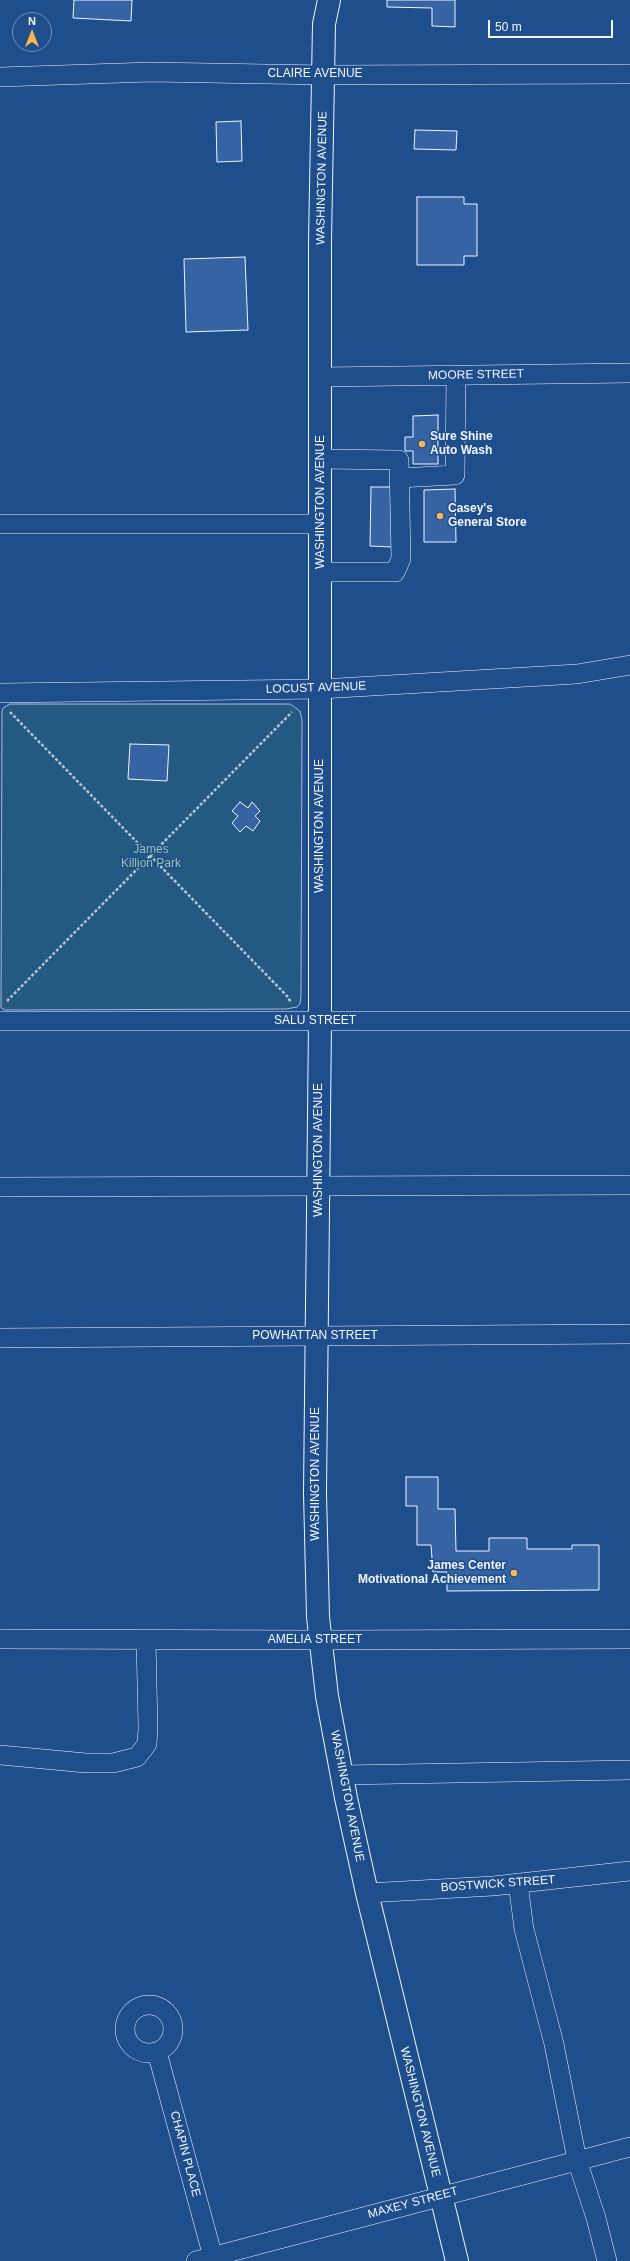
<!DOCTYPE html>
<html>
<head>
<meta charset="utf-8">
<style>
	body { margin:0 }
	#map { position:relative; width:630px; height:2261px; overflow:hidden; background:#1f4e8c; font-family:Arial,sans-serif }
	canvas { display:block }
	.north { position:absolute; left:12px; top:12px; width:40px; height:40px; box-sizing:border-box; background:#1f4e8c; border:1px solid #7391ba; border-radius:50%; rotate:0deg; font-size:11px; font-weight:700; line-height:16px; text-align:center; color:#f2f6ff }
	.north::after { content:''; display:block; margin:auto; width:14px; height:18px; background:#ffb74d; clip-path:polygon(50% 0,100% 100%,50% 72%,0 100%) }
	.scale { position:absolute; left:488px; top:20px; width:125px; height:18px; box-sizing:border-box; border:2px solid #f2f6ff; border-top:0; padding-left:5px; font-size:12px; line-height:14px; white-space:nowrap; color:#f2f6ff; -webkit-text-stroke:3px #1f4e8c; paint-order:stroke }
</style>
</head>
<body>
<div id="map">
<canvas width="630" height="2261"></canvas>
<div class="north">N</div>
<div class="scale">50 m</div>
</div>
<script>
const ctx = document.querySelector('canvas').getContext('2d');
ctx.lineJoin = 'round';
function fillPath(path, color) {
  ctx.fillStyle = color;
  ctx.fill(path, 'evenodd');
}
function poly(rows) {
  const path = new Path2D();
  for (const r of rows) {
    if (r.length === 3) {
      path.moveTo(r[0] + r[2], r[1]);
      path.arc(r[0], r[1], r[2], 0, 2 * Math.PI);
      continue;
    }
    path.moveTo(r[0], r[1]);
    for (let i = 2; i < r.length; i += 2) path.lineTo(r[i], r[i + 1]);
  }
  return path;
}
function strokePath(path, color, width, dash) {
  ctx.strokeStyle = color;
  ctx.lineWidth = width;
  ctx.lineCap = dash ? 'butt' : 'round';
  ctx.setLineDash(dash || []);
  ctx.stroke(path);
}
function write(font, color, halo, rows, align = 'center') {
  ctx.font = font + ' Arial,sans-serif';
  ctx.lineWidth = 3;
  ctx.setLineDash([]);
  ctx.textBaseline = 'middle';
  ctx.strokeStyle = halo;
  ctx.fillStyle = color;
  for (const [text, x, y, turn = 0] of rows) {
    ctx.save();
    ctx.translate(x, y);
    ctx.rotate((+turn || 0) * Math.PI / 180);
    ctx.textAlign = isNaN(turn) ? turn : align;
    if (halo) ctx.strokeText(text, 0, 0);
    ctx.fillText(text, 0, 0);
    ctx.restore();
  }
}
const green = poly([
	[10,704,290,704,300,711,302,720,301,996,300,1004,297,1007,286,1009,5,1010,1,1008,2,712,3,708,10,704]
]);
const building = poly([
	[74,0,132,0,131,21,73,18,74,0],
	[387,0,455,0,455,27,432,26,432,8,387,7,387,0],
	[241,121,242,161,217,162,216,122,241,121],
	[415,130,457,131,456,150,414,149,415,130],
	[417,197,464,197,464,204,477,204,477,256,464,256,464,265,417,265,417,197],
	[245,257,248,330,186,332,184,259,245,257],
	[438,415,438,464,413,464,413,451,405,451,405,437,413,437,413,416,438,415],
	[371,487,392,487,392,547,370,546,371,487],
	[455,489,456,542,424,542,424,490,455,489],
	[130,744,169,745,167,781,128,779,130,744],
	[240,802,248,808,252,802,260,811,255,816,260,821,253,831,246,826,240,832,232,823,238,816,232,811,240,802],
	[406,1477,438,1477,438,1509,455,1509,456,1551,489,1551,489,1538,527,1538,527,1549,572,1549,572,1545,599,1545,599,1590,447,1591,447,1572,433,1572,431,1545,417,1545,417,1506,406,1506,406,1477]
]);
const path = poly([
	[10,712,288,997,291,1003],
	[7,1001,292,712]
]);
const minor = poly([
	[0,77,151,72,324,75,630,74],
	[321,377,630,373],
	[321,459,399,460,401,559,395,572,321,572],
	[399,478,455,475,456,375],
	[0,524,321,524],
	[0,693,321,689,577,674,630,665],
	[0,1021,630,1021],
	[0,1187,630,1185],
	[0,1338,630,1334],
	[0,1639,320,1640,630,1639],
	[0,1755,86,1763,113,1763,137,1757,147,1744,148,1728,146,1640],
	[342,1775,630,1770],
	[518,1883,524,1929,554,2044,577,2160,596,2218,607,2261],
	[367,1893,493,1886,630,1871],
	[149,2029,24],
	[157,2052,213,2257],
	[196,2261,630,2147]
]);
const major = poly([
	[329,0,324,24,320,241,320,1021,315,1493,318,1617,327,1696,346,1798,367,1893,457,2261]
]);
const markers = [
	[422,444,4,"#ffb74d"],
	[440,516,4,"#ffb74d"],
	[514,1573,4,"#ffb74d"]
];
const streetNames = [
	["CLAIRE AVENUE",315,74],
	["WASHINGTON AVENUE",322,178,-89],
	["MOORE STREET",476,375,-1],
	["WASHINGTON AVENUE",321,502,-90],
	["LOCUST AVENUE",316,688,-2],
	["WASHINGTON AVENUE",320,826,-90],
	["SALU STREET",315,1021],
	["WASHINGTON AVENUE",319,1150,-90],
	["POWHATTAN STREET",315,1336],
	["WASHINGTON AVENUE",316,1474,-90],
	["AMELIA STREET",315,1640],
	["WASHINGTON AVENUE",347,1796,79],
	["BOSTWICK STREET",498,1884,-4],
	["WASHINGTON AVENUE",420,2112,76],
	["CHAPIN PLACE",185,2154,75],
	["MAXEY STREET",413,2203,-15]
];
const poiNames = [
	["Sure Shine",430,437],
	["Auto Wash",430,451],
	["Casey's",448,509],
	["General Store",448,523],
	["James Center",506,1566,"right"],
	["Motivational Achievement",506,1580,"right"]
];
const parkNames = [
	["James",151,850],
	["Killion Park",151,864]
];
fillPath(green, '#245a82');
strokePath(green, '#a8bbd7', 1);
fillPath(building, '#3563a3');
strokePath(building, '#f2f6ff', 1);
strokePath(minor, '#f2f6ff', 20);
strokePath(major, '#f2f6ff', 24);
strokePath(path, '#b3c4dc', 2.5, [3, 2]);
strokePath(minor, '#1f4e8c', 19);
strokePath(major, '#1f4e8c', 22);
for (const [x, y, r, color] of markers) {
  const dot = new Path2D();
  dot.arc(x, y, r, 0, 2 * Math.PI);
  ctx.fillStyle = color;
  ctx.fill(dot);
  strokePath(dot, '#1f4e8c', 1.5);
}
write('12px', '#f2f6ff', '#1f4e8c', streetNames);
write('bold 12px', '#f2f6ff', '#1f4e8c', poiNames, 'left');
write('12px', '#97c8a6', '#1f4e8c', parkNames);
</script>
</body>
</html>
